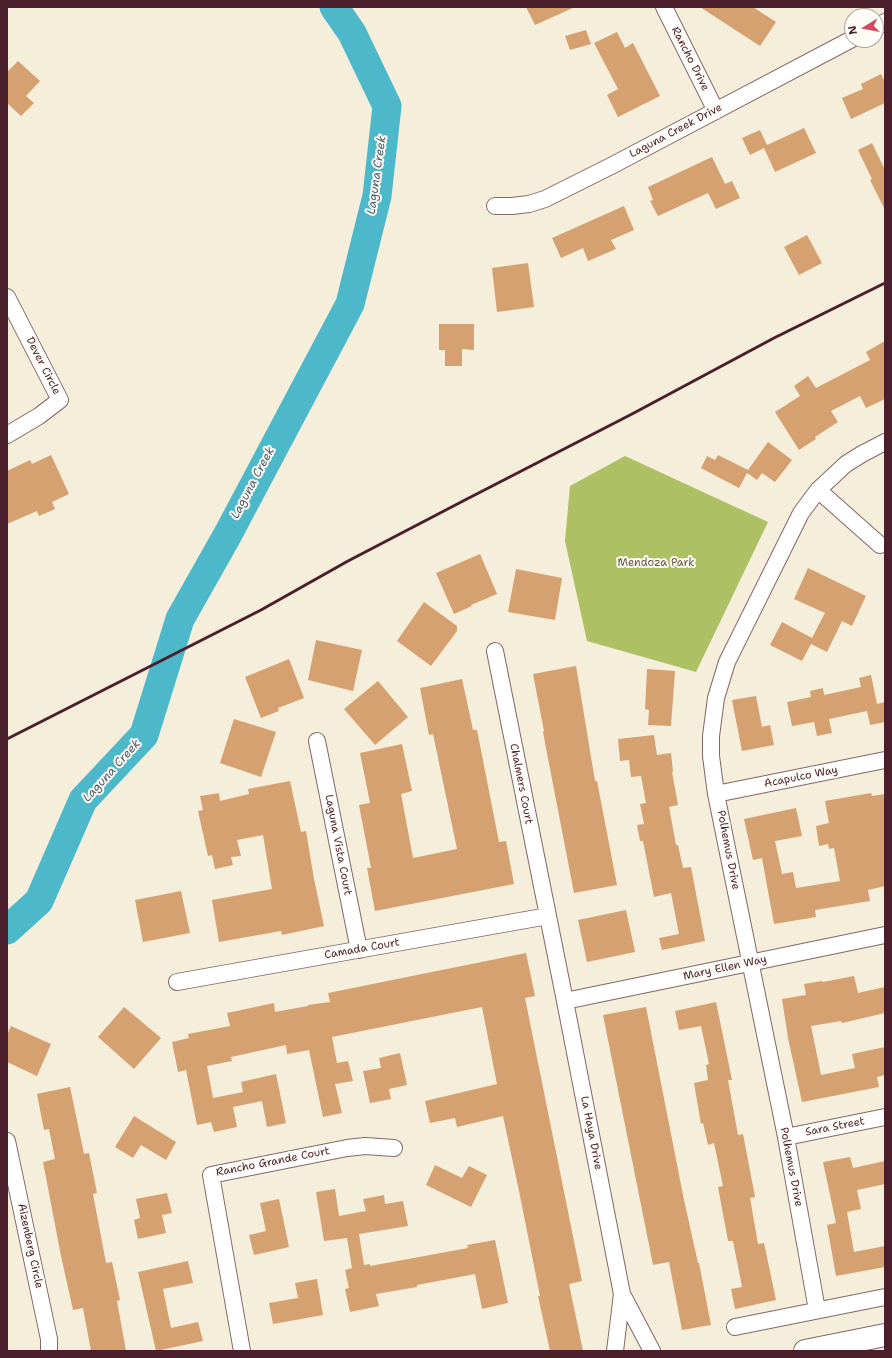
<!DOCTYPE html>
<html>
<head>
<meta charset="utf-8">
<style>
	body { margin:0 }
	#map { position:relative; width:892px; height:1358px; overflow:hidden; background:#f4eeda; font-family:"Shantell Sans",sans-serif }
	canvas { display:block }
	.frame { position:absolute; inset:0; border:8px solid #4a1f2b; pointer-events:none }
	.north { position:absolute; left:844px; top:8px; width:40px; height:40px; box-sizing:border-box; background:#fdfcf7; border:1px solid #b5a4a5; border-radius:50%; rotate:259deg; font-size:11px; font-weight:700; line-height:16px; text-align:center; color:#4a1f2b }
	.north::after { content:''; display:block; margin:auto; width:14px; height:18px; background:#d1495b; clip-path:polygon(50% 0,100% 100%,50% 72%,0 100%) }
</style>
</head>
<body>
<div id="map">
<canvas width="892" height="1358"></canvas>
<div class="frame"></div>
<div class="north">N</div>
</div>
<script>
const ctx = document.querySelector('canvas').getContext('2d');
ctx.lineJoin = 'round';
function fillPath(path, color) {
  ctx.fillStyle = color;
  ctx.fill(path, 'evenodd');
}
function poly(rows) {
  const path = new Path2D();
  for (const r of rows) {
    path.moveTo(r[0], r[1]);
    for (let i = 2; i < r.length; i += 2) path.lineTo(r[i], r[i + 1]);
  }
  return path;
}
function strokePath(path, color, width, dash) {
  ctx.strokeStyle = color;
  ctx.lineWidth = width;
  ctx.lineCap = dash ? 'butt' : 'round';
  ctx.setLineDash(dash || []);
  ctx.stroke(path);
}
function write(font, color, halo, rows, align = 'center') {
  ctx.font = font + ' "Shantell Sans",sans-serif';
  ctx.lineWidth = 4;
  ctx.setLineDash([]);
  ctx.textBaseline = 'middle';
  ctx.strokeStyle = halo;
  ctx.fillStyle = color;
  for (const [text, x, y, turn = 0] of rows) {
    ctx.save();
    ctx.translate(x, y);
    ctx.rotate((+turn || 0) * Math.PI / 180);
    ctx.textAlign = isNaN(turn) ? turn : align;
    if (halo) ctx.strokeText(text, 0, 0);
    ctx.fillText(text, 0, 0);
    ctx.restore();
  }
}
const green = poly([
	[625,456,768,522,696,672,587,641,565,541,570,486]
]);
const river = poly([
	[7,930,39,901,83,800,144,735,180,619,228,534,350,304,377,196,387,106,352,33,334,7]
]);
const building = poly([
	[526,7,575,7,535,25],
	[700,7,753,7,776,22,760,46],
	[586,30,591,44,570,50,565,36],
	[617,32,625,48,633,43,660,96,618,117,607,95,618,89,594,43],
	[18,61,40,81,26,96,34,103,21,116,7,103,7,72],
	[881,74,885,82,885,103,851,119,842,98,863,89,861,84],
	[804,128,816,153,775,172,764,148,750,155,742,138,760,130,767,145],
	[872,143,885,170,885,210,870,180,872,179,858,150],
	[712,157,725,184,732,181,740,198,716,209,708,193,658,216,650,201,653,200,648,187],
	[624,206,634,230,611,240,616,249,588,261,583,248,561,258,552,238],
	[807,235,822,263,799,275,784,247],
	[528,263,534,307,497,312,492,268],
	[439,324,474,324,474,350,462,349,462,366,445,366,445,350,439,350],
	[885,341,885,399,866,408,860,396,831,411,838,422,815,437,816,439,799,450,775,412,800,396,794,386,808,376,816,388,870,360,866,352],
	[768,442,792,460,775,482,762,473,757,480,747,473,739,488,701,468,707,456,715,460,718,455,748,470],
	[51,455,69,494,52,502,55,509,39,516,37,511,7,524,7,471,30,460,32,464],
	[480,554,497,594,471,605,472,606,454,614,436,573],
	[808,568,866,596,852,626,842,621,827,652,811,644,802,661,770,645,782,622,812,638,825,613,794,599],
	[516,569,562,578,555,620,508,612],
	[424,602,457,626,457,631,431,666,397,641],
	[316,640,362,650,353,691,308,680],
	[289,659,304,698,278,708,279,711,261,718,245,677],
	[576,666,595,781,597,781,617,885,574,893,546,748,543,732,544,731,533,674],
	[647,669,675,671,671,726,648,725,649,710,645,709],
	[871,675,877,704,885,702,885,722,870,725,867,711,829,719,832,733,817,736,814,722,792,726,787,702,811,697,810,691,823,688,824,695,861,687,859,678],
	[462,679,473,730,477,730,499,842,506,841,514,884,375,911,367,868,371,868,359,805,370,803,360,753,402,744,412,791,401,794,413,858,457,849,433,734,429,735,420,688],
	[378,681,408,717,375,745,344,709],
	[756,696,762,727,770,725,774,745,742,751,732,700],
	[234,719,276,732,261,777,220,763],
	[654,735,657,755,671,753,673,772,672,772,678,805,669,807,676,845,678,845,683,868,691,867,705,941,662,950,659,938,679,934,671,893,654,897,643,841,640,841,637,825,644,824,640,804,646,803,641,776,631,777,629,760,620,761,618,739],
	[290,781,301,832,306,831,314,879,324,926,282,935,281,931,219,942,212,900,272,889,263,835,237,840,241,856,231,857,233,865,215,869,212,855,208,856,198,811,203,810,200,796,219,793,220,801,249,794,248,789],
	[871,793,872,796,885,794,885,886,868,890,870,901,815,910,816,917,774,924,762,858,753,860,744,819,796,808,802,836,775,841,782,874,793,872,796,888,840,881,834,848,829,849,828,844,819,846,816,826,829,823,825,801],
	[181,891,190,933,143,942,135,900],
	[626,910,635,952,587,962,578,920],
	[526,953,535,996,525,998,582,1281,569,1284,583,1351,550,1351,538,1296,540,1296,519,1191,503,1116,457,1127,455,1118,430,1123,425,1101,497,1084,482,1007,332,1037,337,1063,348,1061,353,1081,335,1084,342,1113,323,1117,309,1050,287,1054,286,1045,231,1057,232,1061,207,1066,213,1098,243,1092,241,1082,276,1074,286,1123,267,1127,262,1101,233,1107,237,1127,214,1132,211,1122,197,1125,186,1070,178,1072,172,1042,189,1038,188,1034,230,1026,227,1013,274,1003,275,1012,308,1006,308,1005,330,1002,328,993],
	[854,976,858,993,885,987,885,1013,842,1023,841,1021,811,1026,821,1075,855,1068,852,1054,885,1047,885,1075,877,1077,879,1087,802,1102,788,1038,782,999,806,995,804,984,822,981,823,982],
	[716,1002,732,1080,728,1080,738,1135,743,1134,755,1197,750,1198,758,1244,764,1243,776,1300,735,1309,731,1289,742,1287,733,1241,728,1241,718,1187,723,1186,714,1143,708,1145,703,1123,701,1124,694,1083,708,1080,706,1065,709,1064,701,1026,679,1030,675,1011],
	[124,1007,161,1038,134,1069,98,1037],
	[646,1007,684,1200,698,1263,699,1263,711,1325,682,1330,669,1262,653,1265,603,1015],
	[11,1026,51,1044,37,1076,7,1062,7,1035],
	[400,1053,407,1085,389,1089,391,1099,370,1103,363,1071,381,1068,379,1058],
	[70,1087,84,1154,89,1153,97,1193,93,1194,106,1263,112,1262,120,1300,117,1301,126,1351,91,1351,83,1308,73,1310,61,1256,43,1162,55,1159,49,1129,44,1130,37,1094],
	[134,1116,176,1142,166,1160,141,1145,133,1158,115,1147],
	[850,1157,853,1168,885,1161,885,1184,857,1190,861,1209,847,1212,854,1252,885,1246,885,1267,836,1276,827,1225,836,1223,823,1162],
	[435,1165,462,1178,469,1166,487,1175,471,1207,426,1185],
	[335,1189,339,1216,366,1211,363,1199,384,1195,385,1204,403,1201,408,1226,359,1234,364,1265,370,1264,370,1266,468,1248,467,1245,495,1240,508,1303,482,1309,475,1274,417,1285,417,1287,376,1294,379,1306,350,1312,345,1289,349,1288,345,1270,352,1268,347,1238,324,1241,316,1192],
	[167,1193,172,1213,162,1215,166,1233,138,1239,134,1220,140,1218,136,1199],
	[279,1199,289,1247,254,1255,249,1235,266,1231,260,1203],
	[188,1261,193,1283,163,1289,171,1328,198,1322,203,1341,156,1351,138,1272],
	[317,1279,323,1315,273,1324,269,1303,298,1298,295,1283]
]);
const minor = poly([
	[664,7,716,111],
	[876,27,885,22],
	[495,206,512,206,529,204,545,199,611,166,852,39],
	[7,297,60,400,39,416,7,435],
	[818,490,880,545],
	[495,651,565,1001,622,1294,615,1351],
	[317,741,359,950],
	[716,794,885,760],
	[177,982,548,916],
	[565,1001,885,935],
	[786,1137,885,1117],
	[7,1141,49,1339,49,1351],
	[622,1294,652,1351],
	[817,1310,786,1137,716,794,711,756,711,736,716,698,727,662,801,513,818,490,846,464,862,454,885,442],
	[735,1327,885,1297],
	[242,1351,211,1175,347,1148,365,1146,394,1148]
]);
const secondary = poly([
	[805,1351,885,1335]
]);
const rail = poly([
	[7,739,261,610,348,561,465,500,632,414,774,338,885,283]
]);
const streetNames = [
	["Rancho Drive",690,59,63],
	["Laguna Creek Drive",676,131,-28],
	["Dever Circle",43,366,63],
	["Acapulco Way",801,777,-11],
	["Chalmers Court",521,784,79],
	["Laguna Vista Court",338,845,79],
	["Polhemus Drive",728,850,79],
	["Camada Court",362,949,-10],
	["Mary Ellen Way",725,968,-12],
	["Sara Street",835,1127,-11],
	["La Haya Drive",591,1133,79],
	["Rancho Grande Court",273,1162,-11],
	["Polhemus Drive",791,1167,79],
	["Aizenberg Circle",30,1246,78]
];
const parkNames = [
	["Mendoza Park",656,563]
];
const waterNames = [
	["Laguna Creek",377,175,-82],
	["Laguna Creek",253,483,-62],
	["Laguna Creek",112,771,-48]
];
fillPath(green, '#adc064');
strokePath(river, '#4db8ca', 29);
fillPath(building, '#d6a170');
strokePath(minor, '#866768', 18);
strokePath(secondary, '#866768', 24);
strokePath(minor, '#fff', 16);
strokePath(secondary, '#fff', 22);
strokePath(rail, '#4a1f2b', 3);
write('11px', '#4a1f2b', '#fdfcf7', streetNames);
write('11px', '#6d573f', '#fdfcf7', parkNames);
write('italic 12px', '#4b5c6b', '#fdfcf7', waterNames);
</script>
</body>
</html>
